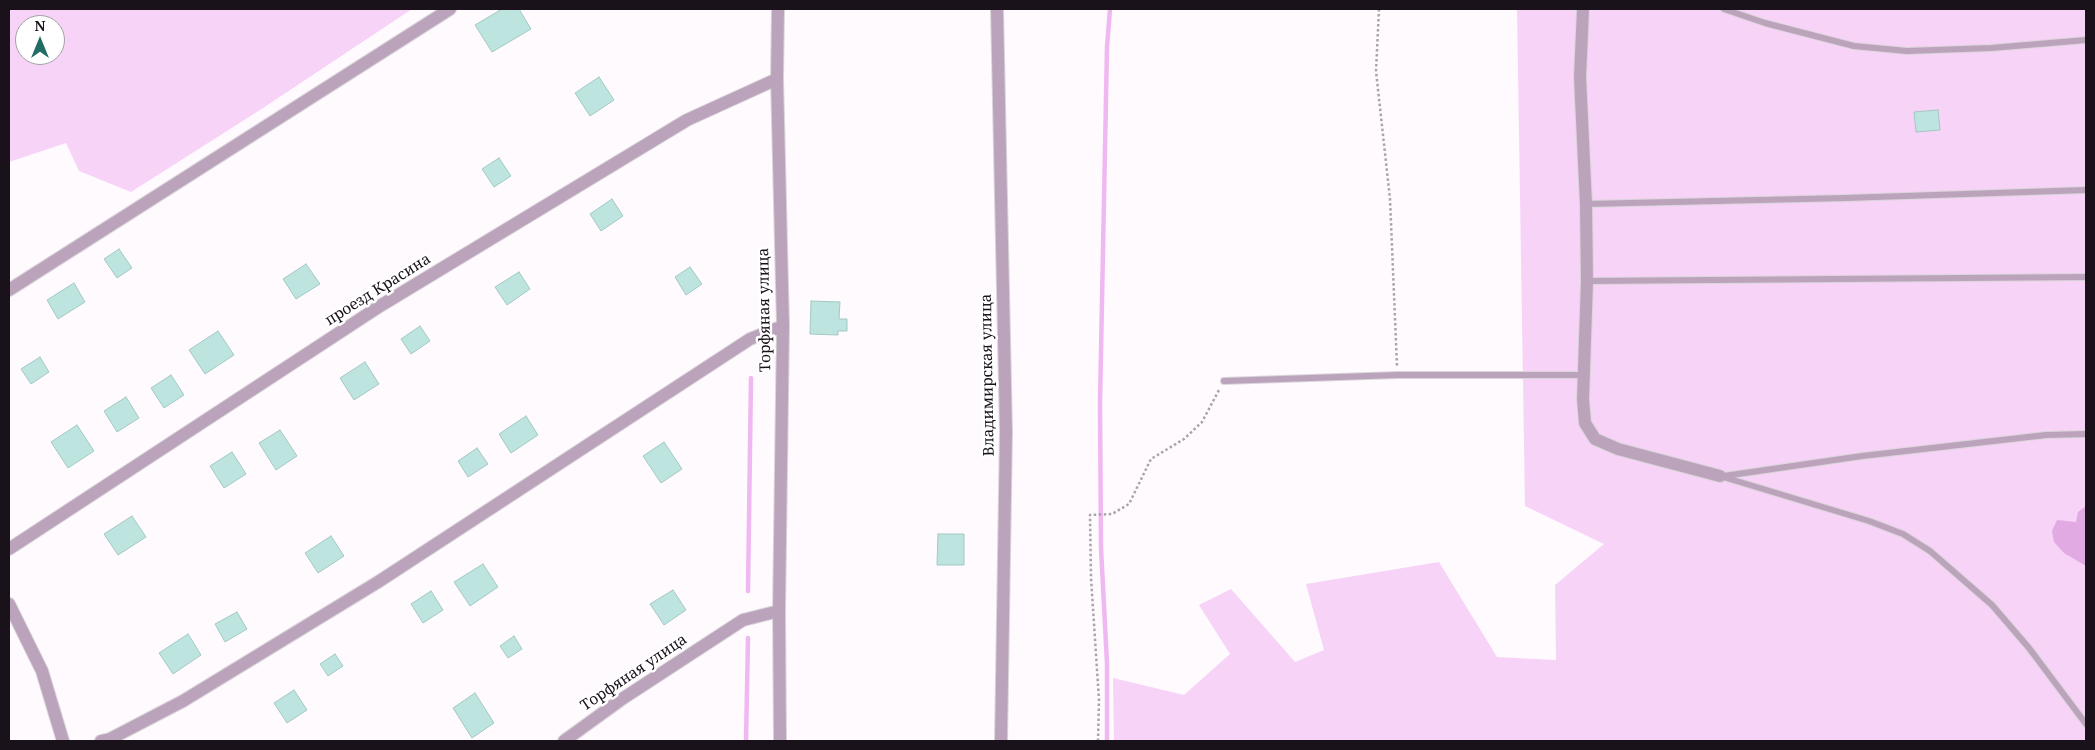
<!DOCTYPE html>
<html>
<head>
<meta charset="utf-8">
<style>
	body { margin:0 }
	#map { position:relative; width:2095px; height:750px; overflow:hidden; background:#fefafe; font-family:"Noto Serif",serif }
	canvas { display:block }
	.frame { position:absolute; inset:0; border:10px solid #1a121b; pointer-events:none }
	.north { position:absolute; left:15px; top:15px; width:50px; height:50px; box-sizing:border-box; background:#fff; border:1px solid #a3a0a4; border-radius:50%; rotate:0deg; font-size:14px; font-weight:700; line-height:20px; text-align:center; color:#1a121b }
	.north::after { content:''; display:block; margin:auto; width:18px; height:22px; background:#226c66; clip-path:polygon(50% 0,100% 100%,50% 72%,0 100%) }
</style>
</head>
<body>
<div id="map">
<canvas width="2095" height="750"></canvas>
<div class="frame"></div>
<div class="north">N</div>
</div>
<script>
const ctx = document.querySelector('canvas').getContext('2d');
ctx.lineJoin = 'round';
function fillPath(path, color) {
  ctx.fillStyle = color;
  ctx.fill(path, 'evenodd');
}
function poly(rows) {
  const path = new Path2D();
  for (const r of rows) {
    path.moveTo(r[0], r[1]);
    for (let i = 2; i < r.length; i += 2) path.lineTo(r[i], r[i + 1]);
  }
  return path;
}
function strokePath(path, color, width, dash) {
  ctx.strokeStyle = color;
  ctx.lineWidth = width;
  ctx.lineCap = dash ? 'butt' : 'round';
  ctx.setLineDash(dash || []);
  ctx.stroke(path);
}
function write(font, color, halo, rows, align = 'center') {
  ctx.font = font + ' "Noto Serif",serif';
  ctx.lineWidth = 5;
  ctx.setLineDash([]);
  ctx.textBaseline = 'middle';
  ctx.strokeStyle = halo;
  ctx.fillStyle = color;
  for (const [text, x, y, turn = 0] of rows) {
    ctx.save();
    ctx.translate(x, y);
    ctx.rotate((+turn || 0) * Math.PI / 180);
    ctx.textAlign = isNaN(turn) ? turn : align;
    if (halo) ctx.strokeText(text, 0, 0);
    ctx.fillText(text, 0, 0);
    ctx.restore();
  }
}
const green = poly([
	[9,9,412,9,260,110,131,192,79,171,66,143,9,162],
	[25,25,55,25,55,55,25,55],
	[1517,9,2086,9,2086,741,1114,741,1113,678,1184,695,1230,654,1199,605,1231,589,1295,662,1324,650,1306,584,1439,562,1497,657,1556,660,1555,585,1604,544,1525,506]
]);
const forest = poly([
	[2086,506,2086,566,2064,553,2054,542,2052,531,2057,520,2076,522,2078,512]
]);
const stream = poly([
	[748,591,751,378],
	[746,741,748,638],
	[1107,741,1107,663,1101,548,1100,403,1107,47,1110,9]
]);
const building = poly([
	[502,9,519,9,531,29,492,52,475,25,502,9],
	[599,77,614,100,590,116,575,93,599,77],
	[1938,110,1940,130,1916,132,1914,112,1938,110],
	[499,158,511,176,494,187,482,169,499,158],
	[612,199,623,216,601,231,590,214,612,199],
	[119,249,132,268,117,278,104,259,119,249],
	[306,264,320,284,296,299,283,279,306,264],
	[690,267,702,284,686,295,675,277,690,267],
	[519,272,530,289,507,305,495,287,519,272],
	[74,283,85,302,58,319,47,300,74,283],
	[811,301,840,302,839,319,847,319,847,331,838,331,838,335,810,334,811,301],
	[420,326,430,341,411,354,401,339,420,326],
	[218,331,234,355,205,374,189,350,218,331],
	[40,357,49,372,31,384,21,369,40,357],
	[365,362,379,384,354,400,340,378,365,362],
	[171,375,184,395,164,408,151,388,171,375],
	[126,397,139,418,117,432,104,411,126,397],
	[526,416,538,435,511,453,499,434,526,416],
	[77,425,94,451,68,468,51,442,77,425],
	[280,430,297,456,276,470,259,443,280,430],
	[664,442,682,469,661,483,643,456,664,442],
	[477,448,488,464,468,477,458,461,477,448],
	[232,452,246,474,224,488,210,466,232,452],
	[132,516,146,537,118,555,104,534,132,516],
	[938,534,964,534,964,565,937,565,938,534],
	[331,536,344,556,318,573,305,553,331,536],
	[483,564,498,587,470,606,454,582,483,564],
	[673,590,686,610,664,625,650,604,673,590],
	[431,591,443,610,423,623,411,604,431,591],
	[237,612,247,629,225,642,215,624,237,612],
	[188,634,201,655,173,674,159,653,188,634],
	[514,636,522,649,508,658,500,646,514,636],
	[335,654,343,666,328,676,320,664,335,654],
	[294,690,307,710,287,723,274,703,294,690],
	[475,693,494,723,472,738,453,708,475,693]
]);
const path = poly([
	[1379,9,1376,71,1390,199,1397,366],
	[1098,741,1099,700,1091,578,1090,515,1112,514,1129,504,1151,459,1184,439,1202,422,1219,390]
]);
const lane = poly([
	[1724,9,1765,23,1854,46,1907,51,1991,48,2086,40],
	[1586,204,1845,198,2086,190],
	[1587,281,2086,277],
	[1224,381,1397,375,1584,375],
	[1720,476,1869,521,1903,534,1930,551,1992,605,2029,648,2086,724],
	[1724,476,1862,456,2046,435,2086,434]
]);
const street = poly([
	[997,9,1006,432,1001,741],
	[1583,9,1580,77,1586,204,1587,281,1583,399,1585,423,1595,439,1618,449,1720,476],
	[9,290,450,9],
	[9,549,380,306,687,120,777,79],
	[9,604,42,671,63,741],
	[779,611,780,741],
	[101,741,110,739,183,701,378,582,750,339,783,326],
	[564,741,622,699,743,620,779,611,783,326,777,79,778,9]
]);
const streetNames = [
	["проезд Красина",378,290,-32],
	["Торфяная улица",765,310,-91],
	["Владимирская улица",988,375,-91],
	["Торфяная улица",634,673,-34]
];
fillPath(green, '#f7d3f8');
fillPath(forest, '#e1aae2');
strokePath(stream, '#efb8f0', 4.5);
fillPath(building, '#bee4e0');
strokePath(building, '#a3c8c4', 1);
strokePath(lane, '#dad5da', 8);
strokePath(street, '#dad5da', 14);
strokePath(path, '#a9a4a9', 2.5, [2.5, 2.5]);
strokePath(lane, '#bba3bb', 6);
strokePath(street, '#bba3bb', 12);
write('15px', '#1a121b', '#fff', streetNames);
</script>
</body>
</html>
